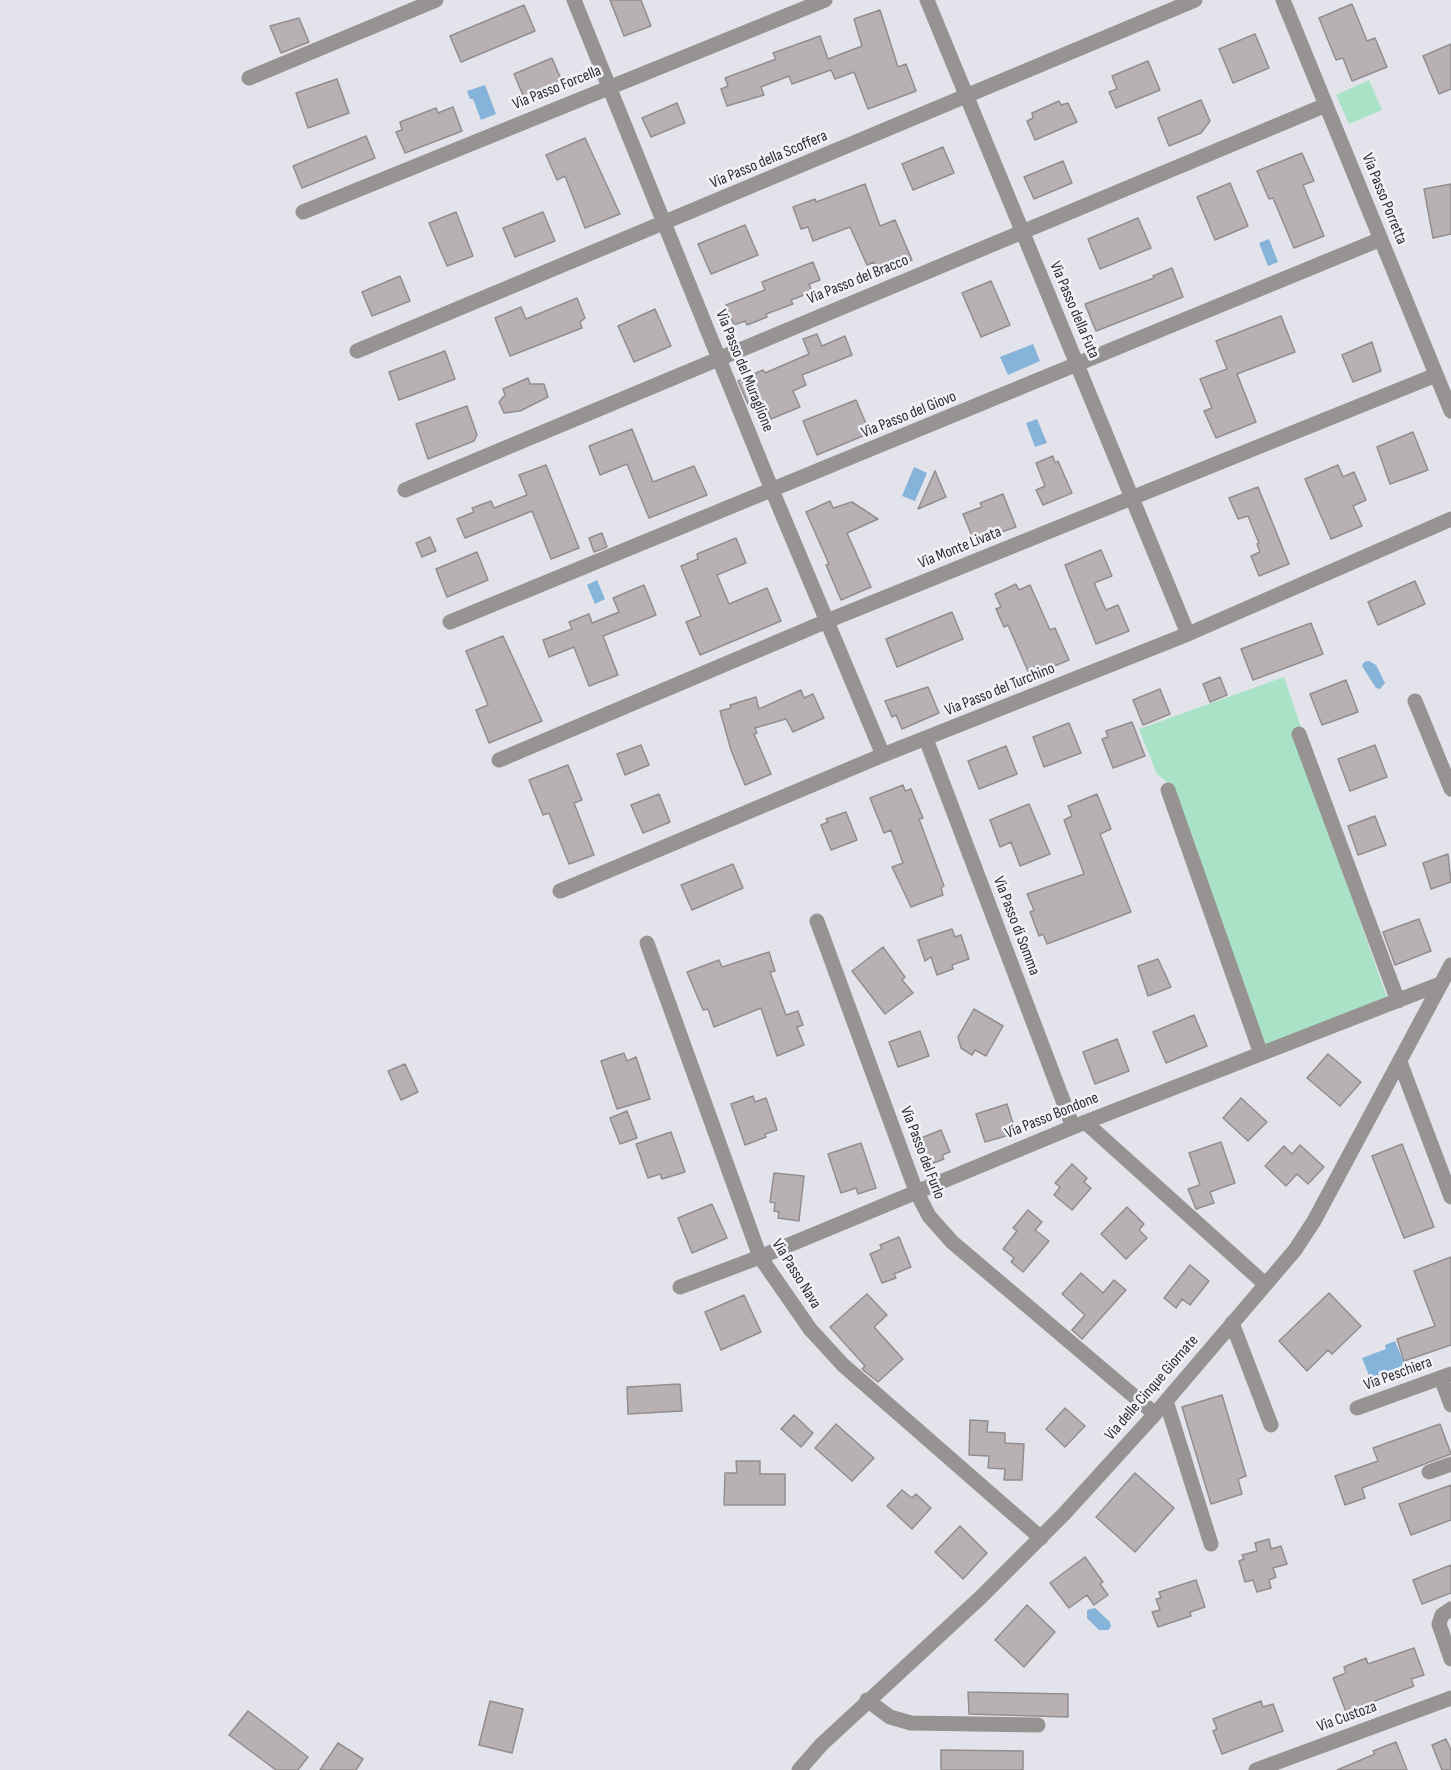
<!DOCTYPE html>
<html>
<head>
<meta charset="utf-8">
<style>
	body { margin:0 }
	canvas { display:block; background:#e3e4eb }
</style>
</head>
<body>
<canvas width="1451" height="1770"></canvas>
<script>
const ctx = document.querySelector('canvas').getContext('2d');
ctx.lineJoin = 'round';
function fillPath(path, color) {
  ctx.fillStyle = color;
  ctx.fill(path, 'evenodd');
}
function poly(rows) {
  const path = new Path2D();
  for (const r of rows) {
    path.moveTo(r[0], r[1]);
    for (let i = 2; i < r.length; i += 2) path.lineTo(r[i], r[i + 1]);
  }
  return path;
}
function strokePath(path, color, width, dash) {
  ctx.strokeStyle = color;
  ctx.lineWidth = width;
  ctx.lineCap = dash ? 'butt' : 'round';
  ctx.setLineDash(dash || []);
  ctx.stroke(path);
}
function write(font, color, halo, rows, align = 'center') {
  ctx.font = font + ' "Sofia Sans Condensed",sans-serif';
  ctx.lineWidth = 5;
  ctx.setLineDash([]);
  ctx.textBaseline = 'middle';
  ctx.strokeStyle = halo;
  ctx.fillStyle = color;
  for (const [text, x, y, turn = 0] of rows) {
    ctx.save();
    ctx.translate(x, y);
    ctx.rotate((+turn || 0) * Math.PI / 180);
    ctx.textAlign = isNaN(turn) ? turn : align;
    if (halo) ctx.strokeText(text, 0, 0);
    ctx.fillText(text, 0, 0);
    ctx.restore();
  }
}
const green = poly([
	[1369,80,1382,110,1349,124,1336,95],
	[1284,677,1301,727,1292,730,1388,1000,1267,1048,1168,783,1157,774,1139,729]
]);
const water = poly([
	[485,85,496,114,481,120,473,99,470,99,467,91],
	[1269,239,1278,262,1268,266,1259,243],
	[1033,344,1040,361,1008,375,1000,357],
	[1037,419,1047,443,1035,447,1026,423],
	[914,467,927,473,915,501,902,496],
	[597,580,605,599,595,604,587,585],
	[1369,661,1376,665,1385,683,1380,689,1376,688,1362,666,1364,662],
	[1395,1341,1405,1365,1370,1378,1362,1358,1386,1349,1385,1345],
	[1095,1608,1110,1622,1111,1627,1108,1630,1099,1630,1087,1618,1087,1610]
]);
const building = poly([
	[610,0,641,0,651,26,624,36,610,0],
	[1352,4,1367,41,1375,38,1387,67,1352,81,1343,58,1336,60,1319,18,1352,4],
	[524,5,535,31,461,62,450,36,524,5],
	[880,10,898,67,906,64,916,91,868,109,854,72,835,79,831,70,792,84,789,76,761,87,764,95,727,106,721,89,728,86,725,78,776,59,773,53,820,36,828,59,862,46,854,19,880,10],
	[299,18,309,42,281,53,270,26,299,18],
	[1255,34,1269,68,1233,83,1219,49,1255,34],
	[1451,44,1451,89,1439,94,1423,56,1451,44],
	[552,58,563,84,525,100,514,74,552,58],
	[1148,61,1160,90,1116,108,1109,92,1117,89,1112,76,1148,61],
	[337,79,349,113,308,128,296,93,337,79],
	[1201,100,1210,121,1201,133,1169,146,1158,118,1201,100],
	[1059,101,1061,105,1068,103,1077,122,1035,140,1027,121,1033,118,1032,113,1059,101],
	[677,103,685,123,651,137,642,118,677,103],
	[453,107,462,131,405,153,396,132,402,130,400,122,436,108,438,113,453,107],
	[366,136,375,158,302,188,293,166,366,136],
	[585,138,620,214,585,228,565,176,557,180,546,155,585,138],
	[943,147,954,173,913,190,902,164,943,147],
	[1302,153,1314,181,1303,185,1324,236,1294,248,1273,198,1269,199,1257,171,1302,153],
	[1063,161,1072,183,1034,199,1024,177,1063,161],
	[1230,183,1248,226,1215,240,1197,197,1230,183],
	[865,184,880,226,895,220,912,260,879,274,874,262,867,265,850,227,813,241,808,227,801,229,793,207,815,199,816,202,865,184],
	[1451,184,1451,234,1433,238,1424,189,1451,184],
	[456,212,473,256,447,266,429,223,456,212],
	[543,212,555,241,515,257,503,228,543,212],
	[1138,218,1151,248,1100,269,1088,239,1138,218],
	[745,225,758,255,711,274,698,244,745,225],
	[813,262,820,280,809,284,812,292,791,300,793,304,766,314,767,317,747,325,745,321,734,325,726,305,765,290,762,282,813,262],
	[1172,268,1183,297,1096,331,1085,304,1154,278,1153,276,1172,268],
	[400,276,410,301,372,316,362,292,400,276],
	[991,281,1010,325,981,337,962,293,991,281],
	[577,298,585,318,580,322,582,328,510,356,495,318,521,307,526,319,577,298],
	[655,309,671,346,634,362,618,326,655,309],
	[1281,316,1295,352,1237,374,1256,422,1216,438,1204,411,1212,408,1200,379,1227,369,1216,341,1281,316],
	[817,334,822,346,845,336,852,355,802,375,806,385,793,391,800,407,771,419,764,403,750,409,738,381,763,370,765,373,809,354,803,339,817,334],
	[1372,342,1381,371,1353,382,1342,355,1372,342],
	[445,351,455,379,399,400,389,372,445,351],
	[528,378,530,384,544,384,548,397,520,411,504,413,499,402,505,395,503,389,528,378],
	[856,400,870,433,817,455,803,421,856,400],
	[467,406,477,435,474,441,428,459,416,424,467,406],
	[632,429,653,482,694,466,707,495,649,518,627,464,600,475,589,446,632,429],
	[1413,432,1428,470,1390,484,1377,447,1413,432],
	[1053,456,1055,463,1058,461,1072,493,1043,505,1036,490,1045,486,1036,463,1053,456],
	[546,465,579,548,551,559,532,511,465,538,457,519,474,512,472,508,491,501,494,508,527,495,519,475,546,465],
	[1338,465,1343,477,1354,472,1366,500,1353,506,1362,526,1331,539,1305,479,1338,465],
	[935,471,946,497,918,509,935,471],
	[1258,487,1289,564,1259,576,1251,556,1260,552,1257,544,1259,543,1248,516,1238,519,1229,498,1258,487],
	[1003,494,1016,527,993,535,995,539,976,546,963,514,982,507,980,503,1003,494],
	[830,501,833,508,852,502,878,519,847,533,871,587,841,600,826,565,829,564,806,512,830,501],
	[602,533,607,547,594,552,589,538,602,533],
	[430,537,436,551,422,557,416,543,430,537],
	[736,538,746,563,717,575,729,604,767,588,781,621,700,655,686,622,701,616,681,566,698,559,697,554,736,538],
	[1101,550,1112,576,1094,583,1106,610,1118,605,1129,631,1096,644,1065,565,1101,550],
	[477,552,488,580,447,597,436,569,477,552],
	[1415,581,1425,604,1378,625,1368,602,1415,581],
	[1016,584,1019,590,1030,585,1050,630,1055,628,1069,660,1030,676,1008,625,1004,627,996,609,1001,607,995,594,1016,584],
	[644,585,656,615,603,636,618,675,589,686,574,647,549,657,543,640,572,629,569,622,589,614,592,623,619,612,613,598,644,585],
	[952,612,963,639,897,667,886,639,952,612],
	[1311,623,1323,654,1253,680,1241,649,1311,623],
	[503,636,542,721,489,743,476,710,488,705,466,651,503,636],
	[1220,677,1227,695,1210,702,1203,684,1220,677],
	[1346,680,1358,712,1322,725,1310,694,1346,680],
	[928,687,939,713,902,729,896,715,892,717,885,701,928,687],
	[1160,689,1170,714,1143,725,1133,700,1160,689],
	[801,690,804,698,813,694,824,718,793,732,786,719,755,728,757,733,754,734,771,774,745,785,731,750,720,711,731,708,730,705,756,697,759,709,801,690],
	[1132,722,1145,756,1113,768,1102,739,1108,737,1106,731,1132,722],
	[1069,723,1081,753,1044,767,1033,737,1069,723],
	[641,745,649,765,625,775,617,754,641,745],
	[1375,745,1387,777,1350,791,1338,759,1375,745],
	[1006,746,1017,774,979,789,968,761,1006,746],
	[568,765,582,800,574,803,594,855,569,864,549,813,543,815,529,780,568,765],
	[903,785,905,791,911,789,923,818,919,819,944,886,941,888,943,895,911,907,892,867,903,863,891,830,884,833,870,798,903,785],
	[659,794,670,822,643,833,631,805,659,794],
	[1097,794,1111,829,1100,834,1131,912,1047,944,1043,934,1039,936,1030,912,1034,910,1027,894,1084,874,1064,820,1072,816,1068,806,1097,794],
	[1029,804,1050,854,1020,866,1011,842,1000,847,990,820,1029,804],
	[846,812,857,840,831,850,821,825,828,822,826,819,846,812],
	[1375,816,1386,845,1358,855,1348,826,1375,816],
	[1448,854,1451,882,1431,889,1423,863,1448,854],
	[733,864,743,888,692,910,681,885,733,864],
	[1419,919,1431,951,1395,965,1383,932,1419,919],
	[952,929,955,937,961,935,969,959,952,965,953,969,937,975,931,957,925,961,918,940,952,929],
	[883,947,905,977,902,980,913,993,885,1014,852,971,883,947],
	[769,952,775,971,770,972,786,1015,798,1011,803,1025,797,1027,804,1045,777,1056,761,1008,714,1027,708,1009,703,1010,687,972,719,960,722,967,769,952],
	[1158,959,1171,987,1148,996,1138,966,1158,959],
	[974,1009,1003,1026,986,1056,975,1050,972,1055,961,1048,958,1037,974,1009],
	[1194,1015,1207,1046,1166,1063,1153,1032,1194,1015],
	[920,1031,929,1056,898,1067,889,1042,920,1031],
	[1117,1039,1129,1071,1095,1084,1083,1052,1117,1039],
	[624,1053,627,1061,636,1057,650,1099,617,1109,601,1061,624,1053],
	[1328,1054,1361,1082,1340,1106,1307,1078,1328,1054],
	[405,1064,418,1092,401,1100,388,1071,405,1064],
	[753,1096,755,1102,766,1098,777,1130,765,1134,766,1137,745,1145,731,1104,753,1096],
	[1241,1098,1267,1122,1248,1141,1223,1118,1241,1098],
	[1007,1104,1016,1133,985,1142,976,1114,1007,1104],
	[627,1111,637,1138,620,1144,610,1118,627,1111],
	[941,1130,950,1152,942,1155,944,1159,926,1166,916,1140,941,1130],
	[671,1132,685,1172,662,1179,660,1174,648,1178,636,1144,671,1132],
	[1221,1142,1235,1183,1210,1192,1214,1203,1196,1209,1188,1189,1200,1185,1189,1153,1221,1142],
	[861,1143,876,1188,858,1194,856,1188,841,1193,828,1154,861,1143],
	[1402,1144,1434,1227,1404,1238,1372,1156,1402,1144],
	[1300,1145,1324,1167,1308,1184,1297,1174,1286,1186,1265,1166,1284,1146,1292,1154,1300,1145],
	[1072,1164,1087,1178,1084,1182,1091,1188,1072,1210,1054,1195,1060,1187,1055,1183,1072,1164],
	[774,1173,804,1176,799,1221,778,1218,779,1212,774,1211,775,1203,770,1202,774,1173],
	[712,1204,727,1238,692,1253,678,1218,712,1204],
	[1127,1207,1144,1224,1139,1230,1147,1238,1126,1259,1101,1234,1127,1207],
	[1028,1210,1042,1222,1035,1230,1049,1241,1023,1272,1011,1262,1014,1258,1003,1249,1017,1231,1013,1228,1028,1210],
	[899,1237,911,1267,894,1274,896,1278,882,1283,870,1254,882,1249,880,1245,899,1237],
	[1451,1257,1451,1345,1404,1361,1397,1339,1435,1326,1414,1271,1451,1257],
	[1190,1265,1209,1281,1190,1305,1182,1299,1176,1308,1164,1298,1190,1265],
	[1081,1273,1103,1293,1114,1280,1126,1290,1082,1339,1072,1330,1085,1315,1062,1294,1081,1273],
	[1329,1293,1361,1326,1332,1354,1328,1350,1307,1371,1279,1341,1329,1293],
	[867,1294,887,1315,874,1327,903,1359,878,1382,862,1369,865,1366,830,1327,867,1294],
	[744,1295,761,1332,721,1350,705,1312,744,1295],
	[680,1384,682,1411,628,1414,627,1387,680,1384],
	[1222,1395,1246,1476,1238,1479,1242,1494,1211,1504,1182,1407,1222,1395],
	[1065,1408,1085,1426,1065,1447,1046,1429,1065,1408],
	[794,1415,813,1433,801,1447,781,1429,794,1415],
	[970,1420,988,1421,987,1432,1005,1433,1005,1443,1024,1444,1022,1480,1004,1480,1005,1469,988,1468,989,1456,969,1455,970,1420],
	[836,1424,874,1458,852,1481,815,1448,836,1424],
	[1440,1424,1451,1454,1362,1488,1365,1498,1345,1505,1335,1476,1378,1461,1373,1448,1440,1424],
	[736,1461,760,1461,760,1474,785,1474,785,1505,724,1505,725,1473,737,1473,736,1461],
	[1135,1473,1174,1508,1135,1552,1096,1517,1135,1473],
	[1451,1485,1451,1520,1411,1535,1399,1504,1451,1485],
	[902,1490,912,1498,916,1494,931,1508,912,1529,887,1506,902,1490],
	[960,1526,987,1553,963,1579,935,1552,960,1526],
	[1269,1539,1271,1549,1281,1546,1287,1564,1273,1568,1276,1577,1269,1580,1271,1588,1257,1592,1253,1580,1245,1582,1239,1561,1244,1559,1242,1555,1257,1551,1255,1543,1269,1539],
	[1085,1557,1103,1582,1100,1584,1108,1595,1094,1605,1087,1595,1069,1608,1050,1583,1085,1557],
	[1451,1565,1451,1593,1422,1604,1413,1580,1451,1565],
	[1196,1580,1205,1607,1190,1612,1191,1616,1158,1627,1152,1612,1160,1610,1156,1599,1161,1598,1159,1592,1196,1580],
	[1027,1605,1055,1632,1024,1667,995,1640,1027,1605],
	[1414,1648,1424,1675,1411,1679,1414,1686,1346,1712,1333,1678,1346,1673,1344,1667,1366,1658,1368,1664,1414,1648],
	[968,1692,1068,1694,1068,1717,969,1714,968,1692],
	[490,1701,523,1709,512,1753,479,1745,490,1701],
	[1261,1701,1263,1707,1273,1704,1283,1731,1222,1754,1213,1731,1217,1729,1213,1719,1261,1701],
	[248,1711,308,1757,298,1770,276,1770,229,1735,248,1711],
	[1446,1739,1451,1750,1451,1770,1442,1770,1432,1745,1446,1739],
	[1396,1742,1407,1770,1337,1770,1375,1754,1373,1751,1396,1742],
	[338,1743,363,1759,356,1770,320,1770,338,1743],
	[941,1750,1023,1751,1023,1770,941,1770,941,1750]
]);
const street = poly([
	[574,0,772,490,883,755],
	[927,0,1188,634],
	[1283,0,1451,411],
	[249,78,436,0],
	[303,212,825,0],
	[357,351,1195,0],
	[405,490,1326,105],
	[450,622,1381,239],
	[1415,701,1451,789],
	[1299,734,1398,1001],
	[926,739,1073,1127],
	[499,760,827,621,1436,375],
	[1168,790,1261,1054],
	[560,891,883,755,1188,634,1451,519],
	[817,921,916,1191,929,1216,952,1242,1155,1414],
	[647,943,760,1257,810,1329,843,1365,1041,1538],
	[1400,1062,1451,1197],
	[1085,1122,1265,1284],
	[680,1287,760,1257,1073,1127,1440,984],
	[1232,1323,1271,1425],
	[1441,1378,1451,1405],
	[1166,1401,1211,1544],
	[1357,1408,1451,1374],
	[1429,1472,1451,1464],
	[1451,1609,1442,1615,1439,1624,1451,1659],
	[867,1700,890,1717,911,1723,1038,1725],
	[799,1770,822,1744,981,1597,1064,1514,1155,1414,1295,1250,1314,1221,1451,965],
	[1256,1770,1451,1698]
]);
const streetNames = [
	["Via Passo Forcella",557,88,-22],
	["Via Passo della Scoffera",769,160,-23],
	["Via Passo Porretta",1384,199,68],
	["Via Passo del Bracco",858,280,-22],
	["Via Passo della Futa",1074,310,67],
	["Via Passo del Muraglione",744,371,68],
	["Via Passo del Giovo",909,415,-22],
	["Via Monte Livata",960,548,-22],
	["Via Passo del Turchino",1000,690,-22],
	["Via Passo di Somma",1016,926,69],
	["Via Passo Bondone",1052,1116,-22],
	["Via Passo del Furlo",922,1153,69],
	["Via Passo Nava",796,1274,58],
	["Via Peschiera",1398,1374,-20],
	["Via delle Cinque Giornate",1152,1388,-49],
	["Via Custoza",1347,1717,-20]
];
fillPath(green, '#aae2c7');
fillPath(water, '#85b3da');
fillPath(building, '#b8b1b3');
strokePath(building, '#938d8f', 1.5);
strokePath(street, '#979393', 15);
write('16px', '#2e2f31', '#f1f2f8', streetNames);
</script>
</body>
</html>
